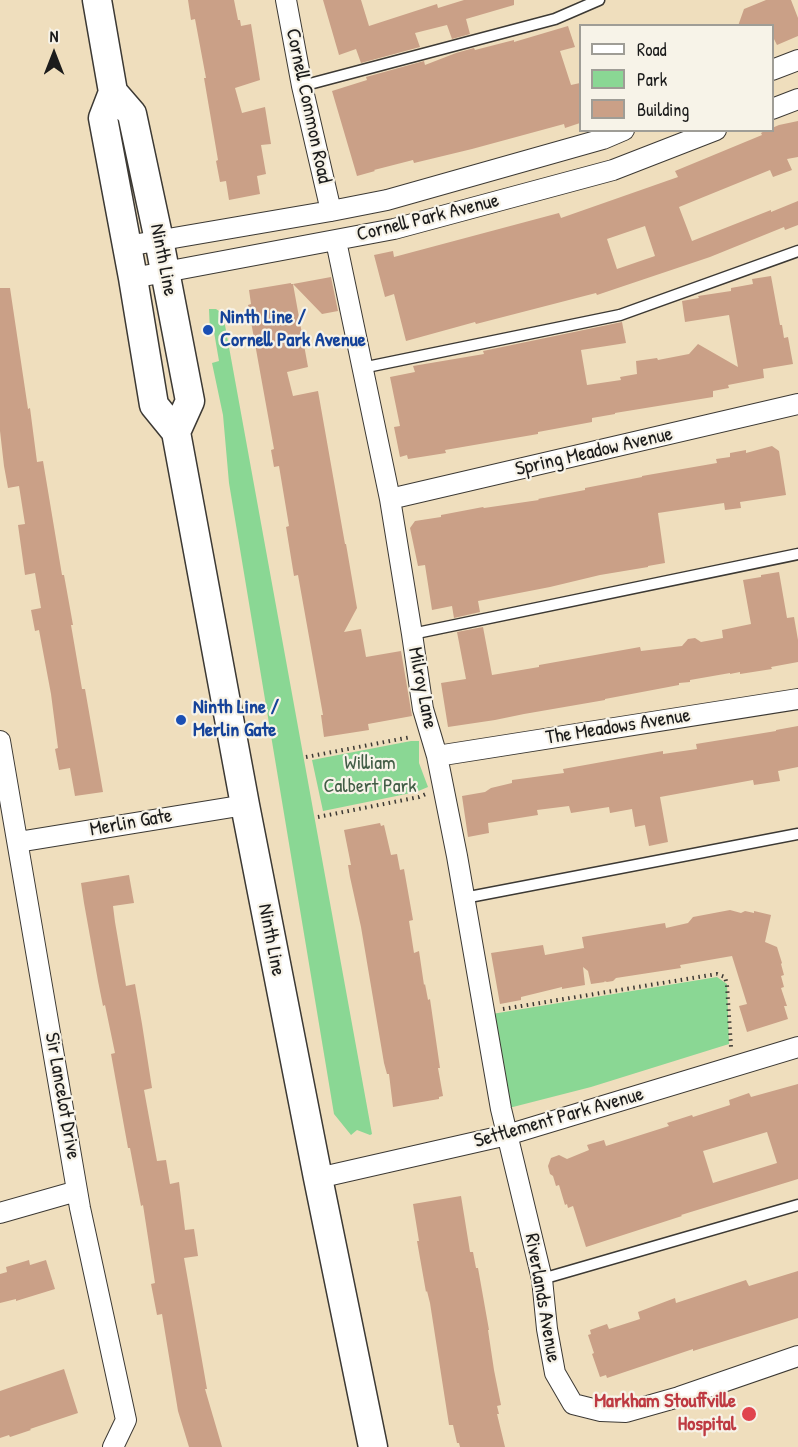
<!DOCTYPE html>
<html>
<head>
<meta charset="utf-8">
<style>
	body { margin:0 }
	#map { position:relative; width:798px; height:1447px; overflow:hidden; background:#efdebd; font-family:"Patrick Hand",sans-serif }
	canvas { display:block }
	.legend { position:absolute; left:579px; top:24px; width:195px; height:108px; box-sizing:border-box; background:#f7f3e8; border:2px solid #9f9d96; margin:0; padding:8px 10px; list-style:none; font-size:18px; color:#1c1c1c }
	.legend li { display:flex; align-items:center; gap:12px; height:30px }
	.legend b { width:30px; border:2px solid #9f9d96 }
	.north { position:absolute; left:24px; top:24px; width:60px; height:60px; -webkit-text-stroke:4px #f7f3e8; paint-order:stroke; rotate:0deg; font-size:16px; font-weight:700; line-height:24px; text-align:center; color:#1c1c1c }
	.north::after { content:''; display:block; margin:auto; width:21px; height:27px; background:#1c1c1c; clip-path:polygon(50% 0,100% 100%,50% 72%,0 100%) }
</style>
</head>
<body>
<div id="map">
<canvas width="798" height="1447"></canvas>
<ul class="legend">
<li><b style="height:8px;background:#fff"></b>Road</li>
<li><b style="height:16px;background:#8ad794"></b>Park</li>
<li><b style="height:16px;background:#caa087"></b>Building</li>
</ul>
<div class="north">N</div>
</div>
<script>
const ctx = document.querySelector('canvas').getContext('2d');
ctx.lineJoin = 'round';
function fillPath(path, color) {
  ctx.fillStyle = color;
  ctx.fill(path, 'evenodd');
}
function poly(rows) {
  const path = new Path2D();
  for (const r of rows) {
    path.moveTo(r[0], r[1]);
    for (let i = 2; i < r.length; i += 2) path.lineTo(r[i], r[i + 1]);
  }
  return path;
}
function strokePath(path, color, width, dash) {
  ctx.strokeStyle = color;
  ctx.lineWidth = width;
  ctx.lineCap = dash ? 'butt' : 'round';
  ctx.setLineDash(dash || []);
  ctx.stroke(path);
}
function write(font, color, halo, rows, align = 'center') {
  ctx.font = font + ' "Patrick Hand",sans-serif';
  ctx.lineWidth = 4.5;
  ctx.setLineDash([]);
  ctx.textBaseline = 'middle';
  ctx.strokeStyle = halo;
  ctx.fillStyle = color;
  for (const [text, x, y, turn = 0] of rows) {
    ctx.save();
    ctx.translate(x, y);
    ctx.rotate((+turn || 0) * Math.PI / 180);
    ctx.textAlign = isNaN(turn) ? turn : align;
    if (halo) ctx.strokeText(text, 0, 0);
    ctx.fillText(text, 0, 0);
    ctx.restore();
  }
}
const green = poly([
	[209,309,216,309,223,314,372,1134,370,1135,357,1130,351,1135,334,1114,229,483,223,415,212,363,219,361,214,332,210,332],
	[411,741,419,741,419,763,428,787,416,792,323,811,312,760],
	[717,977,727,984,729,1044,591,1087,509,1108,492,1014]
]);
const building = poly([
	[188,0,234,0,238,20,240,20,241,26,251,24,260,80,235,88,242,113,265,107,271,144,261,145,266,174,257,176,260,194,229,200,226,181,220,182,216,161,218,160,204,78,206,78,195,19,191,20],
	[323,0,361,0,369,26,437,4,438,8,464,0,514,0,514,5,466,19,470,34,452,39,447,25,415,33,420,47,361,63,356,49,339,55],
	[766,0,791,0,798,18,798,36,777,45,772,35,772,26,738,26,744,9],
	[568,26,575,47,560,51,571,85,580,83,580,123,565,128,564,124,472,149,414,163,413,160,374,170,375,171,357,176,332,91,367,80,366,77,424,61,425,65,456,53,474,48,475,50,514,40,514,42],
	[798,121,798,157,787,159,792,170,773,177,770,170,679,207,692,241,771,210,771,212,798,201,798,225,785,230,784,227,710,257,597,295,596,293,476,324,475,322,406,341,394,294,385,297,374,255,393,251,394,257,559,213,561,218,678,177,675,171,762,135,761,133,766,130,772,130,772,128,779,125],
	[645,226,655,256,617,269,607,239],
	[771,276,780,325,782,325,784,338,788,337,793,364,763,369,764,378,728,385,729,388,713,391,713,397,615,413,615,414,592,418,592,422,538,432,538,434,445,450,446,453,408,459,407,455,400,457,394,427,400,426,390,377,415,372,413,366,484,354,483,351,622,322,626,343,581,350,587,385,621,380,620,377,637,374,636,361,657,358,658,360,689,354,698,344,738,367,729,315,685,322,682,301,699,298,698,296,731,291,731,288,753,284,752,279],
	[331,277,338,311,322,314,293,284],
	[291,283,291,284,293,284,308,367,287,372,293,396,318,391,345,544,346,544,357,608,344,632,361,629,366,657,401,651,412,716,368,724,369,730,324,737,321,715,323,715,298,575,294,576,286,527,289,526,279,466,274,467,271,450,274,449,248,305,251,304,249,290],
	[0,288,10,288,28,409,30,408,37,462,43,461,62,575,64,575,73,625,71,625,82,689,85,689,103,792,75,796,70,768,59,770,55,749,58,748,51,694,39,630,35,631,31,610,41,608,35,573,25,575,18,525,25,524,19,486,8,488,4,466,0,431],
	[772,446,779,451,786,495,740,502,741,508,725,510,724,503,658,513,665,563,648,566,648,567,600,575,550,587,478,601,480,612,454,618,452,606,432,610,425,565,418,566,410,528,415,521,441,517,441,515,483,507,484,508,539,500,538,499,585,490,585,488,642,477,642,476,717,463,716,459,730,457,730,453,746,450,746,453],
	[779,572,787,618,794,617,798,640,798,662,771,667,772,669,740,674,740,672,730,674,730,673,690,680,690,682,679,683,679,685,605,699,605,700,524,714,495,720,448,727,441,683,466,679,457,632,483,627,492,675,539,667,539,665,640,647,641,651,682,646,688,639,695,638,701,642,723,638,722,630,751,624,743,580,761,577,761,575],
	[798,726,798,767,778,771,780,781,754,785,753,780,660,797,668,842,649,846,645,825,635,827,632,809,610,813,609,807,571,813,569,806,537,810,538,815,488,823,489,833,468,837,462,796,485,792,491,788,512,783,512,780,564,773,563,769,663,751,663,754,697,749,696,744,776,731,776,730],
	[380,823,381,826,384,825,391,855,397,854,400,870,404,869,413,920,409,921,414,953,419,951,424,985,425,984,428,1000,430,999,440,1068,438,1068,443,1096,439,1097,439,1099,393,1107,389,1074,387,1074,384,1063,361,927,350,877,348,865,351,865,344,830],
	[129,875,134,903,113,906,115,922,126,986,135,984,142,1024,152,1088,144,1090,157,1161,166,1160,170,1184,179,1182,185,1230,194,1229,198,1256,184,1258,207,1389,205,1389,222,1447,189,1447,178,1411,162,1314,157,1315,151,1284,155,1283,143,1205,141,1206,130,1148,128,1148,111,1054,115,1053,105,1005,103,1006,98,981,84,903,81,883],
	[730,910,741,913,745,911,754,913,754,911,771,915,765,942,777,947,782,963,781,964,784,975,781,976,784,987,781,988,787,1006,784,1006,788,1019,747,1032,739,1006,747,1004,732,956,680,965,681,968,616,978,613,981,607,982,604,981,605,982,591,984,588,971,583,967,585,985,562,989,562,987,521,997,521,1000,500,1004,491,953,543,945,545,955,584,948,582,937,665,923,666,928,688,923,693,917],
	[798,1084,798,1179,681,1215,682,1216,586,1247,573,1206,568,1208,567,1204,565,1205,559,1185,556,1186,553,1176,550,1174,548,1166,551,1158,559,1155,567,1159,589,1150,587,1145,604,1140,606,1146,669,1126,667,1123,692,1115,693,1117,730,1105,729,1100,749,1093,751,1097],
	[767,1132,777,1163,713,1183,703,1151],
	[461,1196,470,1252,473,1252,476,1268,478,1268,489,1330,488,1330,494,1370,501,1405,497,1406,499,1414,497,1414,505,1447,460,1447,459,1443,457,1443,453,1425,449,1425,430,1303,427,1291,426,1292,417,1241,419,1241,413,1204],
	[29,1260,30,1265,46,1260,55,1289,16,1301,16,1299,0,1303,0,1274,7,1272,6,1267],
	[798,1271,798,1318,693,1351,693,1349,607,1378,606,1375,600,1377,592,1354,594,1353,588,1335,591,1334,590,1330,607,1324,609,1329,640,1319,638,1312,675,1298,676,1303,746,1280,749,1286],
	[64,1369,78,1413,30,1429,31,1430,10,1437,9,1435,0,1438,0,1391]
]);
const path = poly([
	[306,757,411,737],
	[318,817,419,797,426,794],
	[503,1009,717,974,725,977,727,985,731,1047]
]);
const service = poly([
	[302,86,555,19,599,0],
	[362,368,620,315,798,251],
	[412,634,798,554],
	[464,898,798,834],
	[542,1279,798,1205]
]);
const minor = poly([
	[286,0,302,86,331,211],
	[772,70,798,60],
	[772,109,798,99],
	[336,241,390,499,412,634,423,709,437,756,457,856,501,1109,542,1279,547,1329,555,1373,573,1404,601,1411,626,1412,679,1397,798,1356],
	[127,246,331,211,387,200,603,139,624,130],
	[133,278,394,229,613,170,716,130],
	[390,499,798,404],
	[0,741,80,1208,126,1420,113,1447],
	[437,756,798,699],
	[18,842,245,805],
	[318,1178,507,1135,798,1047],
	[0,1213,77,1191]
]);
const secondary = poly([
	[97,0,113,92,132,114,159,240,190,401,176,432],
	[113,92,103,118,133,278,154,405,176,432,245,805,318,1178,373,1447]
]);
const markers = [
	[208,330,6,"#1a4fb4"],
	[181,720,6,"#1a4fb4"],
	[749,1414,8,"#e0444e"]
];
const streetNames = [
	["Cornell Common Road",308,106,78],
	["Cornell Park Avenue",428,218,-14],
	["Ninth Line",163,260,79],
	["Spring Meadow Avenue",594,452,-13],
	["Milroy Lane",422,688,79],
	["The Meadows Avenue",618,727,-9],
	["Merlin Gate",131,823,-10],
	["Ninth Line",271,940,79],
	["Sir Lancelot Drive",62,1096,80],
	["Settlement Park Avenue",559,1118,-16],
	["Riverlands Avenue",542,1298,80]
];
const transitNames = [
	["Ninth Line /",220,318],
	["Cornell Park Avenue",220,341],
	["Ninth Line /",193,708],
	["Merlin Gate",193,731]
];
const parkNames = [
	["William",370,764],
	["Calbert Park",370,787]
];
const healthNames = [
	["Markham Stouffville",736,1402],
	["Hospital",736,1425]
];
fillPath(green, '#8ad794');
fillPath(building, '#caa087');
strokePath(service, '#3c3934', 13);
strokePath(minor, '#3c3934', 22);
strokePath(secondary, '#3c3934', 31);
strokePath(path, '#3c3934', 4, [1.5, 4.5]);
strokePath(service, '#fff', 10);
strokePath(minor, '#fff', 20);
strokePath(secondary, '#fff', 28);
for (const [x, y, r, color] of markers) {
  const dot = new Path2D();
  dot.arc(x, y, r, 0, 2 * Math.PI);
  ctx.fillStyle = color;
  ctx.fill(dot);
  strokePath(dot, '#f7f3e8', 2);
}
write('20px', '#1c1c1c', '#f7f3e8', streetNames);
write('bold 20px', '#164399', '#f7f3e8', transitNames, 'left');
write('20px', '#425d46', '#f7f3e8', parkNames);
write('bold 20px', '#be3a42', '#f7f3e8', healthNames, 'right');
</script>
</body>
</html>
